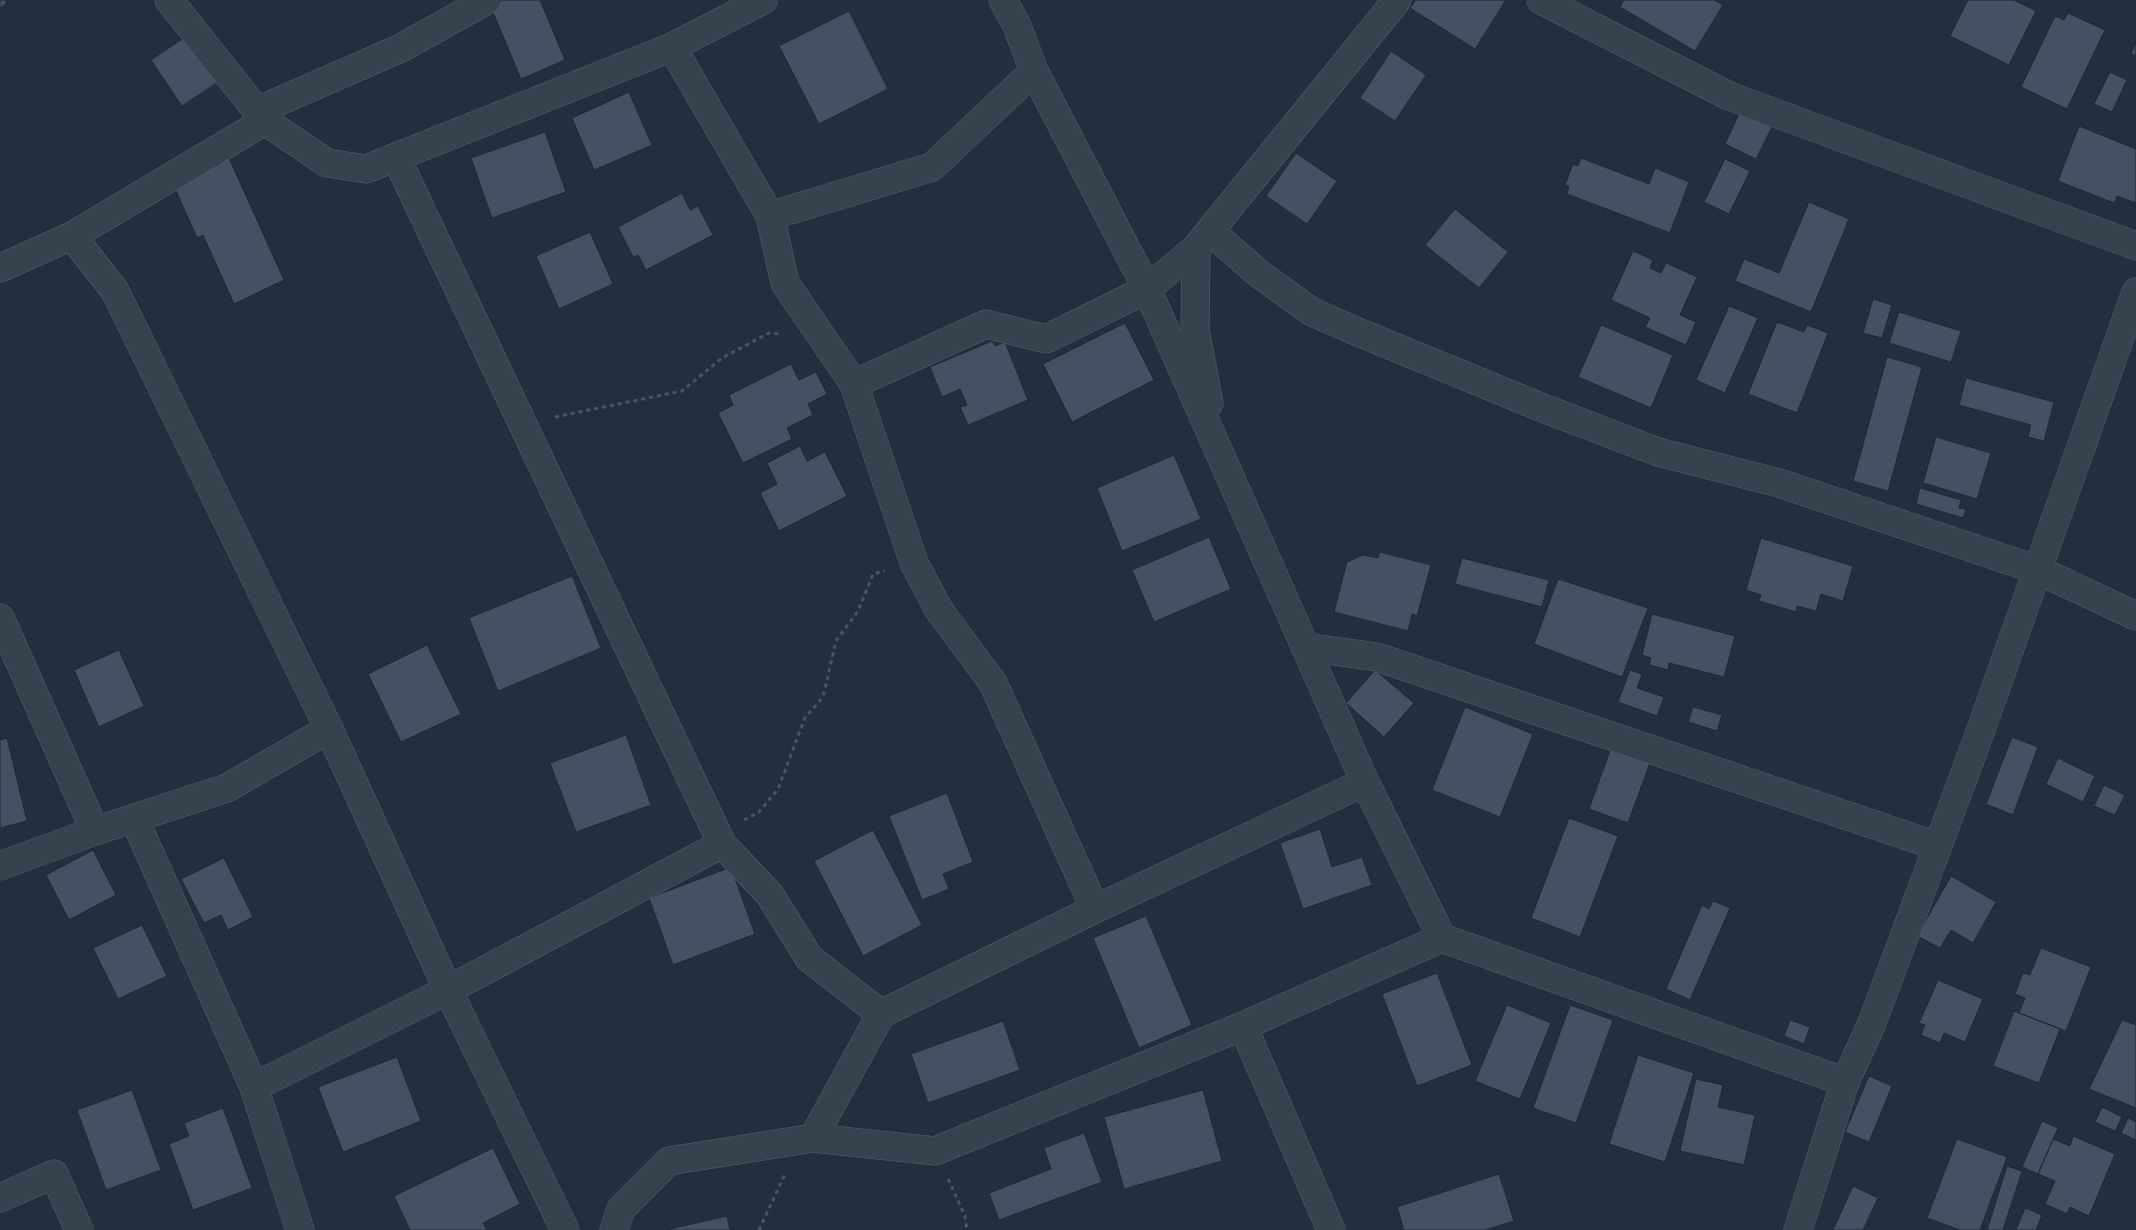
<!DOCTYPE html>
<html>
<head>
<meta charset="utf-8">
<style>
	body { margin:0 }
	canvas { display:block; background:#242f3e }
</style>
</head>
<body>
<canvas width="2136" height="1230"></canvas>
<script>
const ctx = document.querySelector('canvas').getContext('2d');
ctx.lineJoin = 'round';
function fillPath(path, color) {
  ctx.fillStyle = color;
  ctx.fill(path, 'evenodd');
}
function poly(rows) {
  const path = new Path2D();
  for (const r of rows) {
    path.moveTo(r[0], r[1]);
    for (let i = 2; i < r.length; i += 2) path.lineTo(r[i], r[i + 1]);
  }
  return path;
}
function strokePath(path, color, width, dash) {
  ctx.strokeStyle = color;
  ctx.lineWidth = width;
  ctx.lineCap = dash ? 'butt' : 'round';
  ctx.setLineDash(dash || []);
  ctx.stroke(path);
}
const building = poly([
	[0,0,5,0,7,3,0,8,0,0],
	[503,0,540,0,565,60,521,79,490,5,503,0],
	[1416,0,1506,0,1475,49,1410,8,1416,0],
	[1624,0,1714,0,1723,5,1695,51,1620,7,1624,0],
	[1968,0,2014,0,2036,11,2009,65,1950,36,1968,0],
	[849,11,888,89,819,124,779,46,849,11],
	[2068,13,2105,30,2067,109,2021,87,2055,16,2064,20,2068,13],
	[188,35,218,82,182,106,151,60,188,35],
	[2136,43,2136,56,2131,53,2136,43],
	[1391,51,1426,75,1395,121,1360,98,1391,51],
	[2110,72,2127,80,2112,112,2094,104,2110,72],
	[629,92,652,145,594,170,572,118,629,92],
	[1740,112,1772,127,1756,159,1725,144,1740,112],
	[2079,126,2136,149,2136,203,2117,196,2114,203,2058,181,2079,126],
	[545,132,566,192,492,218,471,158,545,132],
	[1296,153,1337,181,1307,224,1266,196,1296,153],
	[229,158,284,280,234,304,203,235,197,238,173,184,229,158],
	[1581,158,1649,184,1655,168,1689,182,1670,233,1567,194,1569,186,1565,185,1573,164,1578,166,1581,158],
	[1725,159,1750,171,1729,214,1704,202,1725,159],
	[682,193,690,210,698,206,713,235,646,270,638,255,633,257,618,227,682,193],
	[1809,202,1849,219,1811,312,1735,281,1744,259,1779,273,1809,202],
	[1455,209,1508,252,1479,288,1425,245,1455,209],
	[590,232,613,284,559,309,536,256,590,232],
	[1633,251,1653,260,1650,268,1661,273,1666,263,1697,277,1680,315,1696,322,1686,345,1645,327,1650,318,1611,300,1633,251],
	[1873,299,1892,305,1882,338,1863,333,1873,299],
	[1729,306,1758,318,1725,393,1696,380,1729,306],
	[1899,312,1961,331,1951,362,1889,343,1899,312],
	[1777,322,1804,332,1807,325,1828,333,1797,413,1748,394,1777,322],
	[1125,323,1154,380,1072,422,1043,364,1125,323],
	[1601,325,1673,355,1651,408,1578,377,1601,325],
	[992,341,995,346,1005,342,1028,400,968,425,960,407,967,405,960,389,942,397,930,367,992,341],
	[1887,357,1922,367,1888,491,1853,481,1887,357],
	[791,364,799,380,816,372,827,394,808,404,813,415,787,428,792,439,743,463,718,413,733,405,729,395,791,364],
	[1966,378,2054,402,2044,441,2028,437,2031,425,1959,405,1966,378],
	[1936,437,1991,453,1977,499,1923,483,1936,437],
	[800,446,807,461,825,452,847,496,779,531,760,493,777,484,767,463,800,446],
	[1174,455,1201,519,1122,551,1097,488,1174,455],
	[1920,488,1961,500,1959,508,1966,509,1963,518,1916,504,1920,488],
	[1209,537,1231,589,1154,622,1132,570,1209,537],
	[1761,538,1853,566,1843,601,1821,594,1816,611,1797,606,1796,612,1759,601,1761,595,1746,590,1761,538],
	[1380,552,1431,565,1417,616,1412,614,1408,631,1334,612,1347,562,1363,555,1378,558,1380,552],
	[1462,558,1549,580,1542,607,1455,584,1462,558],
	[572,576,601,648,498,691,469,618,572,576],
	[1558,579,1648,608,1622,677,1534,644,1558,579],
	[1652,614,1735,636,1724,677,1669,663,1668,670,1649,665,1651,658,1642,655,1652,614],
	[427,645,461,714,401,742,368,674,427,645],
	[119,650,144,706,99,727,74,670,119,650],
	[1375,670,1414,703,1384,737,1346,703,1375,670],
	[1630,670,1642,674,1637,688,1664,697,1657,716,1618,702,1630,670],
	[1465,707,1533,734,1500,817,1432,790,1465,707],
	[1693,707,1722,715,1717,731,1688,722,1693,707],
	[626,735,651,805,576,832,550,763,626,735],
	[2012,737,2038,747,2013,815,1986,804,2012,737],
	[7,738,27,821,0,828,0,740,7,738],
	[1612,745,1651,760,1628,823,1589,809,1612,745],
	[2058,758,2095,776,2083,802,2046,784,2058,758],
	[2104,785,2125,795,2115,815,2094,806,2104,785],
	[947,793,973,862,943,874,949,889,922,900,889,816,947,793],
	[1569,818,1618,836,1580,937,1531,918,1569,818],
	[1320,829,1332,867,1362,857,1372,885,1303,909,1280,843,1320,829],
	[873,830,922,925,863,956,814,861,873,830],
	[93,850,116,895,69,920,46,875,93,850],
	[224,858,253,917,228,930,221,915,204,923,181,879,224,858],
	[731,867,755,934,673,965,649,898,731,867],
	[1951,876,1996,902,1973,943,1951,930,1940,948,1917,936,1951,876],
	[1713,901,1730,908,1690,1000,1666,989,1702,905,1709,909,1713,901],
	[1146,916,1192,1025,1139,1048,1093,938,1146,916],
	[142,925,167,976,118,999,93,948,142,925],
	[2041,948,2091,967,2066,1031,2019,1013,2025,998,2015,994,2023,973,2030,975,2041,948],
	[1437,973,1472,1065,1417,1086,1382,994,1437,973],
	[1938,980,1983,999,1965,1042,1944,1033,1940,1043,1921,1035,1925,1025,1919,1023,1938,980],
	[1507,1005,1551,1023,1520,1099,1475,1081,1507,1005],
	[1570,1005,1613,1020,1576,1123,1533,1108,1570,1005],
	[2014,1011,2060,1029,2039,1083,1993,1066,2014,1011],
	[1790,1020,1810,1027,1804,1044,1784,1036,1790,1020],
	[2122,1020,2136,1025,2136,1108,2089,1089,2122,1020],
	[1003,1021,1020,1070,928,1103,911,1054,1003,1021],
	[1638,1055,1694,1073,1665,1162,1609,1144,1638,1055],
	[397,1057,421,1121,343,1152,318,1087,397,1057],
	[1869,1076,1892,1086,1869,1142,1845,1132,1869,1076],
	[1696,1079,1723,1085,1718,1107,1755,1115,1744,1165,1680,1151,1696,1079],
	[132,1090,161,1170,106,1190,77,1110,132,1090],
	[1203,1090,1222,1161,1124,1189,1104,1117,1203,1090],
	[2102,1107,2122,1117,2115,1131,2095,1122,2102,1107],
	[223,1108,252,1188,193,1210,169,1144,189,1136,184,1123,223,1108],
	[2128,1118,2136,1122,2136,1140,2121,1133,2128,1118],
	[2042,1121,2058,1128,2038,1174,2022,1167,2042,1121],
	[1084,1133,1102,1182,999,1220,989,1193,1051,1169,1044,1148,1084,1133],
	[2073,1136,2115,1154,2089,1216,2070,1207,2067,1214,2045,1204,2055,1181,2038,1174,2053,1139,2070,1146,2073,1136],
	[1957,1139,2007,1157,1980,1230,1960,1230,1927,1218,1957,1139],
	[493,1148,520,1204,483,1223,487,1230,410,1230,394,1196,493,1148],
	[2007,1166,2022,1171,2003,1230,1987,1230,2007,1166],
	[1499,1174,1514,1221,1485,1230,1404,1230,1397,1207,1499,1174],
	[1853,1186,1878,1198,1863,1230,1833,1230,1853,1186],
	[2025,1208,2042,1215,2036,1230,2016,1230,2025,1208],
	[727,1216,730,1230,665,1230,727,1216]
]);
const path = poly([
	[555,417,682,391,722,358,769,333,781,334],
	[744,820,759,812,778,789,805,718,823,697,836,641,858,611,873,574,885,571],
	[948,1179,965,1216,967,1230],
	[759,1230,785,1174]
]);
const minor = poly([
	[169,0,265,121,327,163,366,169,672,47,763,0],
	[1541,0,1729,96,2136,246],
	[672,47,770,216,785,283,854,384,914,563,939,610,993,683,1095,909],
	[1034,71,1147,289,1365,782,1442,938,1845,1082],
	[257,111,401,48,487,0],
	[396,157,722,844,770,895,809,958,881,1014,1095,909,1365,782],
	[770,216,932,167,1034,71,1017,26,1003,0],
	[1210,231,1258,273,1312,312,1358,332,1543,408,1658,452,1779,483,2038,570,2136,616],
	[72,236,115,291,329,729,448,990,565,1230],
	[1196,248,1195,330,1209,403],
	[0,268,72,236,265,121],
	[854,384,986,324,1046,339,1147,289,1196,248,1397,0],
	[0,618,95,831],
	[1305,647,1377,657,1937,846],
	[134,818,254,1087,300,1230],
	[0,866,95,831,227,788,329,729],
	[1243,1026,1331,1230],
	[254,1087,448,990,722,844],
	[813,1138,881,1014],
	[0,1198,54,1174,79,1230],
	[614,1230,621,1209,669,1161,813,1138,935,1151,1243,1026,1442,938],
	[1798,1230,1845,1082,1872,1023,1978,738,2136,292]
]);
fillPath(building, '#455162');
strokePath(building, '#1f2835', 1);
strokePath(minor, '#565f6c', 29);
strokePath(path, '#44595c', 3, [4, 4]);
strokePath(minor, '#38414e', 28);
</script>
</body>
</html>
